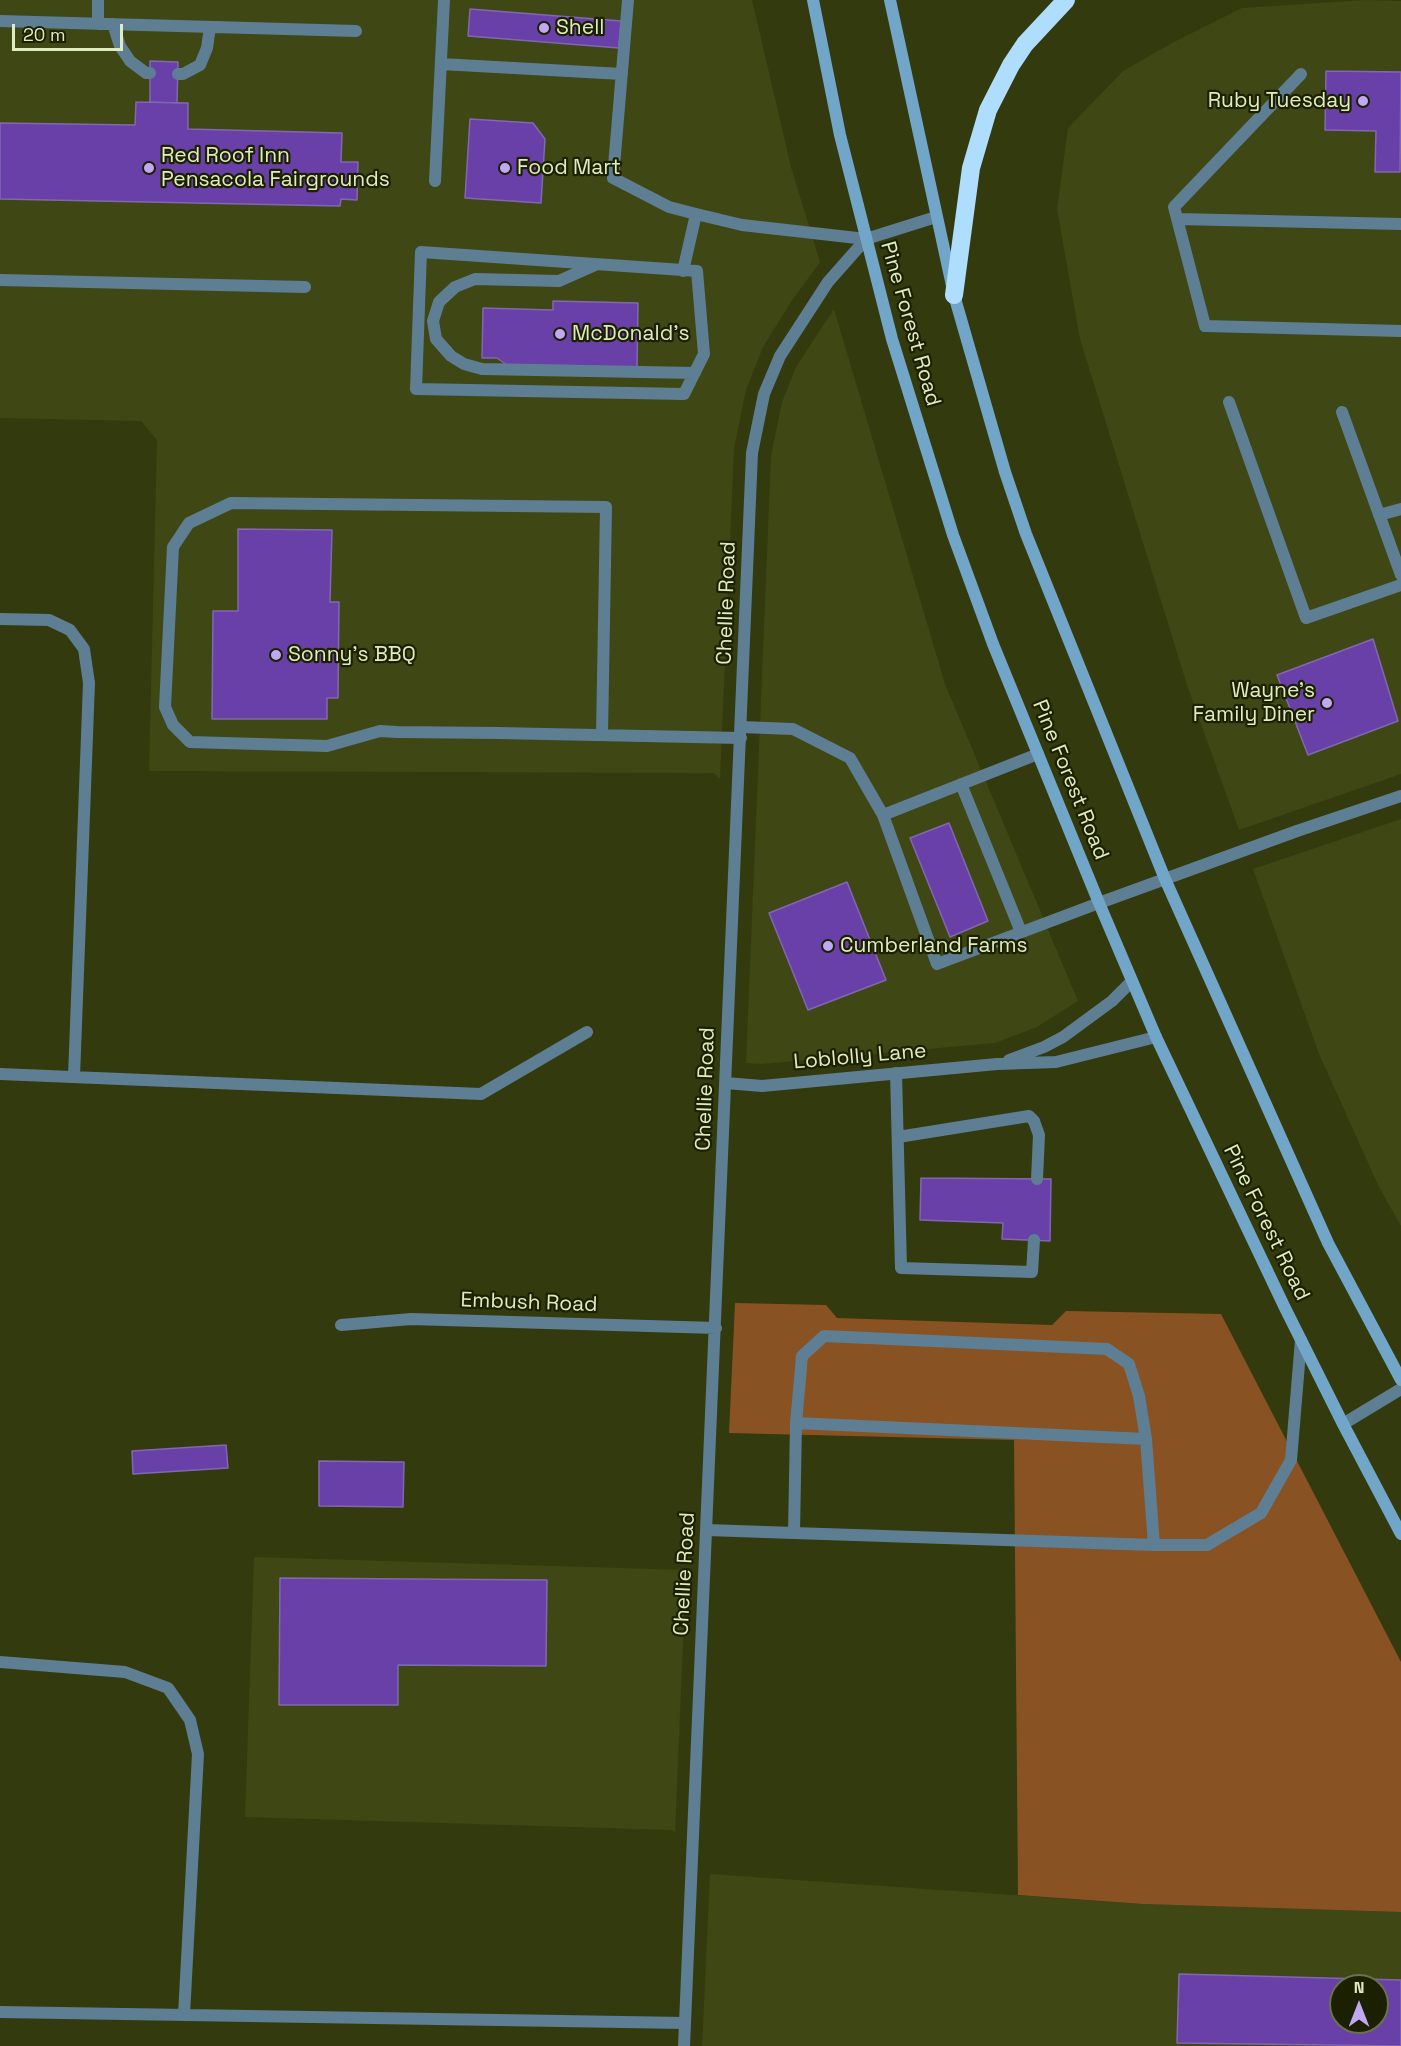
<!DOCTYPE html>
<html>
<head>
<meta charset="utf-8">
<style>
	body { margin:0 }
	#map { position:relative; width:1401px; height:2046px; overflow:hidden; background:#333a0d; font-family:"Space Grotesk",sans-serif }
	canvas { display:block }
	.north { position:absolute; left:1329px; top:1974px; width:60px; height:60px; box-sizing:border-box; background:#1b2000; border:2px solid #6a714e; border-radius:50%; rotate:0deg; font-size:16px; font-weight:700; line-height:24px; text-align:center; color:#e1ebc2 }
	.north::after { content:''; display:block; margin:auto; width:21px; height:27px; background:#c0a8f4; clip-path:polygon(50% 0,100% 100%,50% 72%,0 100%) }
	.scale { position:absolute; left:12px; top:24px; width:111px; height:27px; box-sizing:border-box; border:3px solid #e1ebc2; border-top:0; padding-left:8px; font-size:18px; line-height:21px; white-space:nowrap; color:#e1ebc2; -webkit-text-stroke:4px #1b2000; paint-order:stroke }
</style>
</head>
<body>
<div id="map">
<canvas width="1401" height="2046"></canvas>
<div class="north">N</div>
<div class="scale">20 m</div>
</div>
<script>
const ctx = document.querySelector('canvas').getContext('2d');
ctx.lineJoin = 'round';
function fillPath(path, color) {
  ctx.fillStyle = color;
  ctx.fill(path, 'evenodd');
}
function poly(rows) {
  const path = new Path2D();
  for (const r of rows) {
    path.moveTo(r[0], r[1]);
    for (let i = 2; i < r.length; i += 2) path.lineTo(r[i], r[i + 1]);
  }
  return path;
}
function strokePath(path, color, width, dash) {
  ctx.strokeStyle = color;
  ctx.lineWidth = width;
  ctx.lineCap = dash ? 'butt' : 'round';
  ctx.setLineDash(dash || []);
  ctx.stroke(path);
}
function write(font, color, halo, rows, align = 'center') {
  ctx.font = font + ' "Space Grotesk",sans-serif';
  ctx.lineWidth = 4.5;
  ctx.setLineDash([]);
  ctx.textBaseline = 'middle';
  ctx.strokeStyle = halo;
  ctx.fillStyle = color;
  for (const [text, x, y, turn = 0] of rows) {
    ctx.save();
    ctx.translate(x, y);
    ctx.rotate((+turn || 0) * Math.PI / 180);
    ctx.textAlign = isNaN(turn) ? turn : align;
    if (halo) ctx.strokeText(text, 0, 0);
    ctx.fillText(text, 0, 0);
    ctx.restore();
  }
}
const built = poly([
	[0,0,752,0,791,167,820,262,791,302,763,347,746,390,734,448,720,779,714,773,149,771,157,440,141,421,0,418],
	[1366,0,1401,1,1401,774,1239,830,1187,685,1080,339,1057,209,1068,128,1123,71,1172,43,1242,8],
	[834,309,945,684,1078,1001,1037,1027,995,1043,762,1064,746,1063,771,456,782,402,796,367],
	[1401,819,1401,1226,1379,1187,1319,1054,1253,869],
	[254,1557,686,1570,675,1833,672,1830,245,1817],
	[710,1874,1143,1904,1401,1912,1401,2046,702,2046],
	[1341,1986,1377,1986,1377,2022,1341,2022]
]);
const forest = poly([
	[735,1303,826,1305,837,1318,1052,1325,1066,1311,1221,1314,1401,1662,1401,1912,1143,1904,1018,1895,1014,1440,729,1433]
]);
const building = poly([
	[470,9,621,21,619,48,468,36,470,9],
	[150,61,178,62,177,103,150,102,150,61],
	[1326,71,1401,72,1400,172,1375,172,1376,131,1325,130,1326,71],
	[136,102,188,103,188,129,342,133,341,162,358,162,357,200,341,199,340,206,0,199,0,123,135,125,136,102],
	[470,119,533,123,545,139,541,203,465,198,470,119],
	[553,301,638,303,637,369,508,366,497,358,482,358,483,308,553,310,553,301],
	[238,529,332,530,330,602,339,602,338,698,327,698,327,719,212,719,213,611,238,611,238,529],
	[1373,639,1398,721,1308,755,1277,675,1373,639],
	[949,823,988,921,950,937,910,838,949,823],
	[847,882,886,980,808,1010,769,913,847,882],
	[921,1178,1051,1179,1050,1241,1002,1239,1003,1223,920,1220,921,1178],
	[226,1445,228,1468,133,1474,132,1451,226,1445],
	[319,1461,404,1462,403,1507,319,1506,319,1461],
	[280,1578,547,1580,546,1666,398,1665,398,1705,279,1705,280,1578],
	[1179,1974,1401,1980,1401,2046,1177,2043,1179,1974],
	[1341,1986,1377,1986,1377,2022,1341,2022,1341,1986]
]);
const service = poly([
	[628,0,613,178,669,207,696,214,742,225,866,239],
	[0,21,356,31],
	[98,24,98,0],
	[113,24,120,46,130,61,146,73,150,73],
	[441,64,622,74],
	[178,74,183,74,200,65,207,48,210,27],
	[1301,74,1174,207,1205,326,1401,331],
	[435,181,444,0],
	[1177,219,1401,224],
	[421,252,697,271,704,354,684,394,416,389,421,252],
	[595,265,559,281,475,279,455,287,439,302,433,321,436,339,451,356,464,364,482,369,695,373],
	[683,271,696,214],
	[0,280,305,287],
	[1229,402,1306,618,1401,585],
	[1342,412,1401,575],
	[1379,515,1401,509],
	[0,619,49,620,70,630,84,649,89,683,74,1077],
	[741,727,793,729,850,758,883,815,937,964,1099,903],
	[602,735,606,507,231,503,189,523,173,547,165,707,173,725,190,742,327,746,380,731,397,732,498,733,741,738],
	[961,784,1021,932],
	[883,815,1038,754],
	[896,1073,901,1268,1032,1272,1034,1240],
	[0,1074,481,1094,587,1032],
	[898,1137,1029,1116,1034,1121,1039,1135,1037,1179],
	[796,1423,1146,1439],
	[707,1530,794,1533,1154,1545,1146,1439,1139,1396,1129,1364,1107,1349,824,1336,802,1356,796,1423,794,1533],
	[1154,1545,1207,1545,1261,1513,1291,1460,1301,1340],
	[0,1662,125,1672,168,1688,190,1720,198,1754,184,2015],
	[0,2012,685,2023]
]);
const minor = poly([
	[1099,903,1297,831,1401,796],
	[1009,1060,1044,1047,1063,1037,1112,1001,1132,981],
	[726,1083,762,1086,997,1064,1056,1062,1156,1037],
	[341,1325,411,1319,716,1328],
	[1343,1424,1401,1389],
	[684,2046,752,453,764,394,780,356,828,282,866,239,936,217]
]);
const secondary = poly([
	[813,0,840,135,892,339,953,535,993,644,1099,903,1156,1037,1285,1308,1343,1424,1401,1534],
	[890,0,954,295,1005,472,1026,534,1165,879,1328,1243,1401,1380]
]);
const motorway = poly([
	[954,295,971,168,988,110,1011,65,1025,44,1066,0]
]);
const markers = [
	[544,28,6,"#c0a8f4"],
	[1363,101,6,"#c0a8f4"],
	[149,168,6,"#c0a8f4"],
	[505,168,6,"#c0a8f4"],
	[560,334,6,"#c0a8f4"],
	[276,655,6,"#c0a8f4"],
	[1327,703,6,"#c0a8f4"],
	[828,946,6,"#c0a8f4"]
];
const poiNames = [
	["Shell",556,28],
	["Ruby Tuesday",1351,101,"right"],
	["Red Roof Inn",161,156],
	["Pensacola Fairgrounds",161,180],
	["Food Mart",517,168],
	["McDonald's",572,334],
	["Sonny's BBQ",288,655],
	["Wayne's",1315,691,"right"],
	["Family Diner",1315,715,"right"],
	["Cumberland Farms",840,946]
];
const streetNames = [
	["Pine Forest Road",910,324,74],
	["Chellie Road",727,603,-88],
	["Pine Forest Road",1070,780,68],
	["Loblolly Lane",860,1057,-5],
	["Chellie Road",706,1089,-88],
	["Pine Forest Road",1266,1223,64],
	["Embush Road",529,1303,2],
	["Chellie Road",685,1574,-87]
];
fillPath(built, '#3f4714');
fillPath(forest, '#895222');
fillPath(building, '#6940a8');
strokePath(building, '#8068b0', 1.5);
strokePath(service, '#5e7e93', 12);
strokePath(minor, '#5e7e93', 12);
strokePath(secondary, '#72a6c8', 12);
strokePath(motorway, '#aeddfd', 18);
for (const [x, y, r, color] of markers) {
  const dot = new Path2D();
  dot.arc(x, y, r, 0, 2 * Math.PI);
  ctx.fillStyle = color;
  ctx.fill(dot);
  strokePath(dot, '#1b2000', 2);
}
write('21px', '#e1ebc2', '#1b2000', poiNames, 'left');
write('21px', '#e1ebc2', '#1b2000', streetNames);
</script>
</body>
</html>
